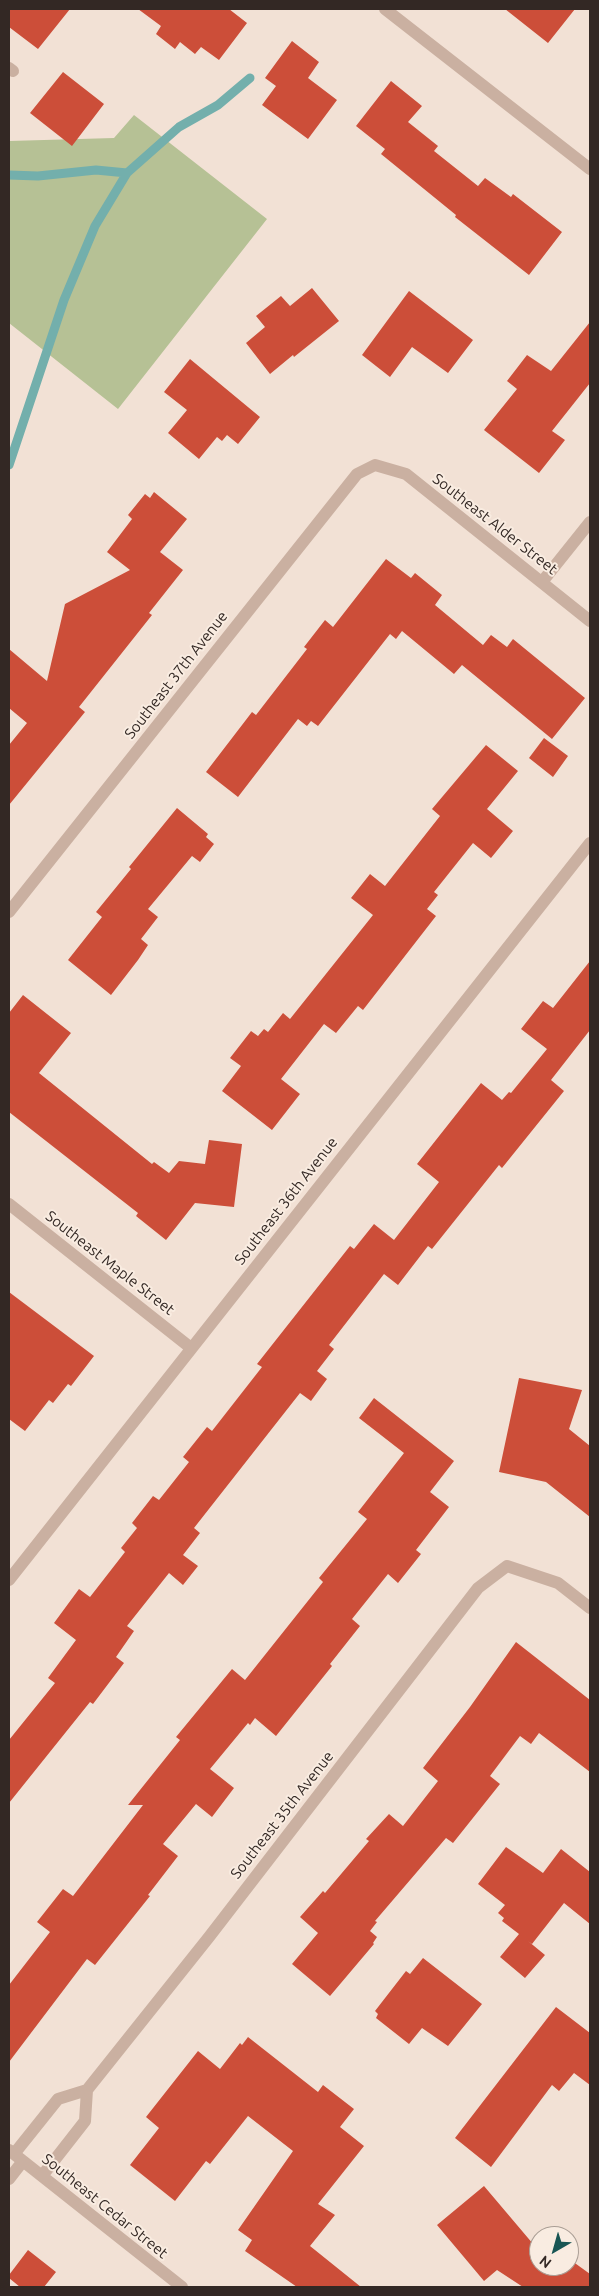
<!DOCTYPE html>
<html>
<head>
<meta charset="utf-8">
<style>
	body { margin:0 }
	#map { position:relative; width:599px; height:2296px; overflow:hidden; background:#f2e1d5; font-family:Ubuntu,sans-serif }
	canvas { display:block }
	.frame { position:absolute; inset:0; border:10px solid #332824; pointer-events:none }
	.north { position:absolute; left:529px; top:2226px; width:50px; height:50px; box-sizing:border-box; background:#f9ece1; border:1px solid #aa9e95; border-radius:50%; rotate:218deg; font-size:14px; font-weight:700; line-height:20px; text-align:center; color:#332824 }
	.north::after { content:''; display:block; margin:auto; width:18px; height:22px; background:#195654; clip-path:polygon(50% 0,100% 100%,50% 72%,0 100%) }
</style>
</head>
<body>
<div id="map">
<canvas width="599" height="2296"></canvas>
<div class="frame"></div>
<div class="north">N</div>
</div>
<script>
const ctx = document.querySelector('canvas').getContext('2d');
ctx.lineJoin = 'round';
function fillPath(path, color) {
  ctx.fillStyle = color;
  ctx.fill(path, 'evenodd');
}
function poly(rows) {
  const path = new Path2D();
  for (const r of rows) {
    path.moveTo(r[0], r[1]);
    for (let i = 2; i < r.length; i += 2) path.lineTo(r[i], r[i + 1]);
  }
  return path;
}
function strokePath(path, color, width, dash) {
  ctx.strokeStyle = color;
  ctx.lineWidth = width;
  ctx.lineCap = dash ? 'butt' : 'round';
  ctx.setLineDash(dash || []);
  ctx.stroke(path);
}
function write(font, color, halo, rows, align = 'center') {
  ctx.font = font + ' Ubuntu,sans-serif';
  ctx.lineWidth = 4;
  ctx.setLineDash([]);
  ctx.textBaseline = 'middle';
  ctx.strokeStyle = halo;
  ctx.fillStyle = color;
  for (const [text, x, y, turn = 0] of rows) {
    ctx.save();
    ctx.translate(x, y);
    ctx.rotate((+turn || 0) * Math.PI / 180);
    ctx.textAlign = isNaN(turn) ? turn : align;
    if (halo) ctx.strokeText(text, 0, 0);
    ctx.fillText(text, 0, 0);
    ctx.restore();
  }
}
const green = poly([
	[134,115,267,219,118,409,9,323,9,141,114,138]
]);
const stream = poly([
	[9,175,38,176,96,170,127,173],
	[9,465,64,300,95,226,127,173,179,127,218,105,250,78]
]);
const building = poly([
	[9,9,70,9,38,49,9,27],
	[138,9,229,9,247,23,219,60,201,47,195,54,180,42,175,49,156,34,161,26],
	[505,9,575,9,548,43],
	[292,41,319,62,308,78,337,100,308,139,262,105,276,86,265,78],
	[63,72,104,104,72,146,30,113],
	[391,81,422,106,408,122,438,146,434,151,478,186,485,178,511,197,513,194,562,232,529,275,455,217,456,215,381,154,385,149,356,126],
	[312,288,339,321,294,357,293,355,270,374,246,343,265,327,256,316,281,296,290,306],
	[409,291,473,340,448,373,412,347,390,377,362,355],
	[590,322,590,383,552,431,565,440,539,473,484,430,517,389,507,381,527,355,551,371],
	[190,359,260,417,238,444,227,435,222,441,217,437,199,459,168,433,187,410,164,392],
	[154,492,187,519,160,552,183,570,149,613,152,615,79,707,85,712,9,805,9,745,27,723,9,708,9,649,47,681,65,604,130,570,107,552,132,519,128,515,145,494,150,498],
	[386,559,411,578,415,573,442,595,435,605,483,645,491,635,507,647,513,639,585,698,552,739,462,665,454,674,402,631,396,639,390,634,318,726,311,721,307,726,298,719,238,797,206,772,252,712,256,715,307,649,304,647,325,620,333,627],
	[544,738,568,756,553,777,529,758],
	[486,745,518,771,487,809,513,831,491,858,473,843,434,892,438,895,427,909,436,916,363,1010,358,1006,336,1033,324,1024,281,1079,300,1094,272,1130,222,1091,241,1066,230,1058,251,1031,258,1036,264,1029,268,1032,283,1013,290,1019,373,915,351,898,370,874,385,886,440,816,432,809],
	[177,808,208,834,206,837,214,844,200,862,192,856,148,909,158,917,141,939,148,945,138,960,111,995,68,960,102,917,96,912,131,869,129,867],
	[590,961,590,1030,551,1080,564,1091,502,1168,499,1165,432,1249,428,1246,398,1285,384,1274,329,1345,334,1349,317,1371,327,1379,311,1401,300,1393,194,1528,200,1533,183,1555,198,1566,183,1585,169,1573,127,1626,134,1631,116,1657,124,1663,93,1704,90,1702,9,1803,9,1740,55,1683,48,1678,76,1640,54,1623,79,1589,90,1597,125,1552,121,1548,137,1528,132,1523,153,1496,159,1500,189,1462,183,1457,207,1427,212,1431,262,1367,257,1364,350,1246,354,1249,374,1224,394,1240,439,1182,417,1164,481,1083,502,1100,509,1092,511,1093,547,1049,521,1029,543,1001,553,1008],
	[23,995,71,1033,39,1073,152,1164,154,1162,169,1173,179,1161,205,1164,209,1140,242,1144,234,1207,195,1203,166,1240,136,1216,138,1213,9,1112,9,1013],
	[9,1292,94,1356,71,1386,68,1384,53,1403,49,1400,25,1431,9,1419],
	[519,1378,582,1390,569,1429,590,1446,590,1517,546,1482,499,1472],
	[374,1398,454,1461,430,1492,449,1507,416,1550,421,1554,398,1583,388,1574,352,1619,360,1626,330,1664,332,1666,276,1736,255,1718,250,1725,248,1723,210,1769,234,1788,212,1817,196,1804,163,1844,178,1856,148,1895,150,1896,95,1965,87,1959,9,2062,9,1985,50,1932,37,1922,63,1889,73,1896,143,1805,128,1805,180,1740,176,1737,232,1669,245,1680,323,1582,319,1578,367,1519,358,1512,404,1453,359,1418],
	[516,1642,590,1700,590,1772,539,1733,531,1744,520,1736,490,1776,500,1784,453,1843,446,1838,375,1921,377,1922,370,1931,377,1937,373,1943,374,1944,330,1996,292,1964,318,1933,300,1917,323,1891,325,1893,369,1841,366,1839,389,1814,403,1826,438,1781,423,1768,470,1707],
	[506,1847,543,1873,561,1849,590,1872,590,1924,564,1903,532,1944,528,1941,545,1955,525,1978,500,1957,519,1934,502,1921,504,1918,498,1913,505,1905,478,1884],
	[423,1958,482,2004,448,2046,422,2028,409,2044,376,2018,378,2014,375,2011,406,1971,410,1974],
	[556,2007,590,2033,590,2085,574,2073,559,2091,552,2085,491,2167,455,2138],
	[248,2037,318,2092,323,2085,354,2109,340,2127,364,2146,318,2204,335,2215,310,2246,361,2287,297,2287,245,2251,252,2240,238,2230,293,2151,248,2116,210,2164,206,2161,175,2201,130,2165,159,2128,146,2117,198,2051,220,2069,240,2043,242,2045],
	[484,2186,539,2251,539,2266,569,2266,569,2261,572,2261,590,2274,590,2287,523,2287,497,2270,484,2281,437,2225],
	[28,2250,56,2272,44,2287,20,2287,9,2278,9,2275]
]);
const minor = poly([
	[385,9,590,169],
	[9,68,13,71],
	[542,582,590,522],
	[9,912,357,474,375,465,406,474,590,621],
	[9,1204,191,1348],
	[9,1580,590,843],
	[9,2150,182,2287],
	[14,2154,58,2099,87,2090,209,1937,478,1588,507,1566,558,1583,590,1608],
	[42,2176,85,2121,87,2090],
	[9,2179,23,2161]
]);
const streetNames = [
	["Southeast Alder Street",495,524,38],
	["Southeast 37th Avenue",176,675,-52],
	["Southeast 36th Avenue",286,1201,-52],
	["Southeast Maple Street",110,1263,38],
	["Southeast 35th Avenue",282,1815,-52],
	["Southeast Cedar Street",105,2206,39]
];
fillPath(green, '#b6c195');
strokePath(stream, '#73afac', 9);
fillPath(building, '#cc4e39');
strokePath(minor, '#cab0a1', 12);
write('15px', '#332824', '#f9ece1', streetNames);
</script>
</body>
</html>
